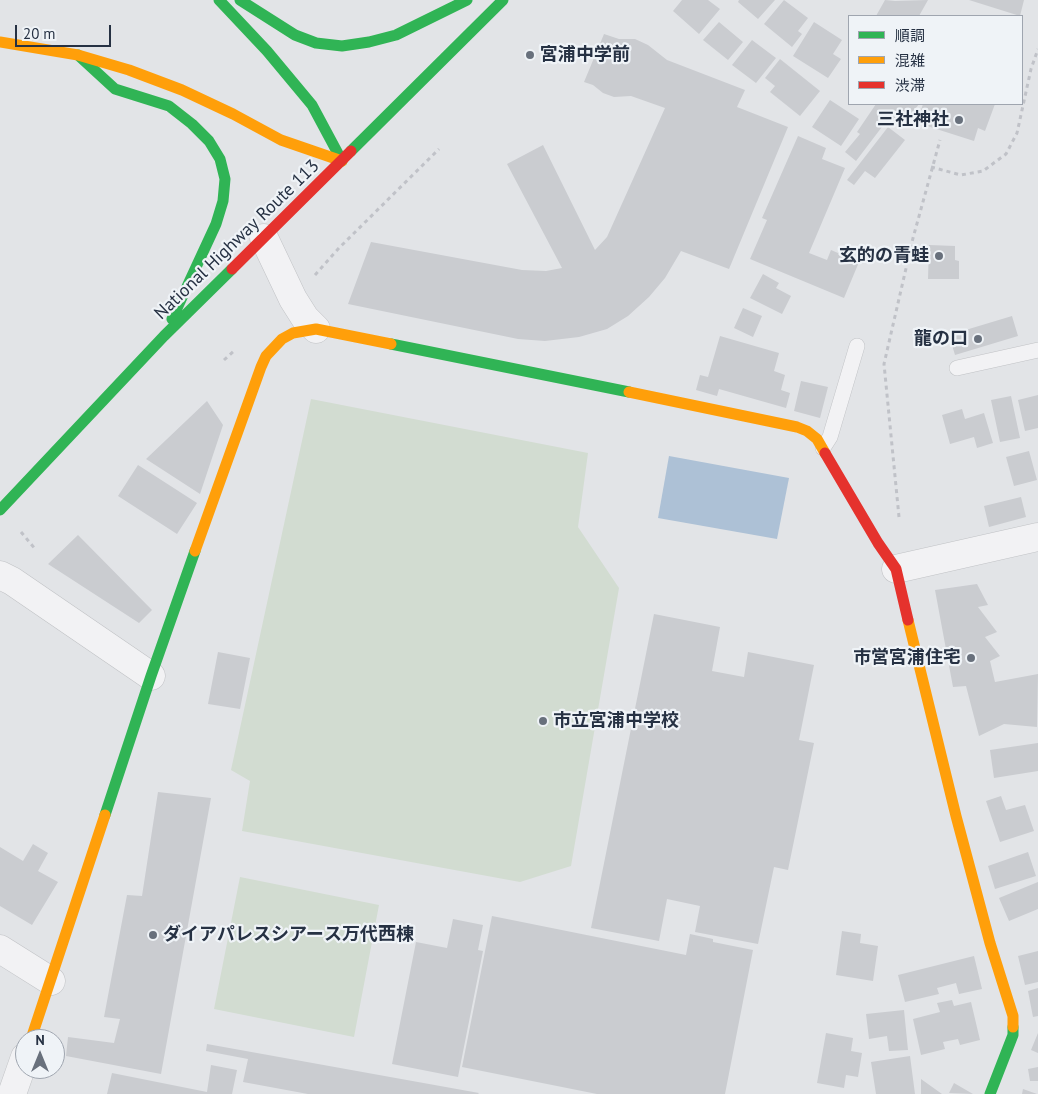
<!DOCTYPE html>
<html>
<head>
<meta charset="utf-8">
<style>
	body { margin:0 }
	#map { position:relative; width:1038px; height:1094px; overflow:hidden; background:#e2e4e7; font-family:"PT Sans","Noto Sans JP",sans-serif }
	canvas { display:block }
	.legend { position:absolute; left:848px; top:15px; width:175px; height:90px; box-sizing:border-box; background:#eff3f7; border:1px solid #9fa5af; margin:0; padding:6px 9px; list-style:none; font-size:15px; color:#263143 }
	.legend li { display:flex; align-items:center; gap:10px; height:25px }
	.legend b { width:25px; border:1px solid #9fa5af }
	.north { position:absolute; left:15px; top:1029px; width:50px; height:50px; box-sizing:border-box; background:#eff3f7; border:1px solid #9fa5af; border-radius:50%; rotate:0deg; font-size:14px; font-weight:700; line-height:20px; text-align:center; color:#263143 }
	.north::after { content:''; display:block; margin:auto; width:18px; height:22px; background:#68707c; clip-path:polygon(50% 0,100% 100%,50% 72%,0 100%) }
	.scale { position:absolute; left:15px; top:25px; width:96px; height:22px; box-sizing:border-box; border:2px solid #263143; border-top:0; padding-left:6px; font-size:15px; line-height:18px; white-space:nowrap; color:#263143; -webkit-text-stroke:4px #eff3f7; paint-order:stroke }
</style>
</head>
<body>
<div id="map">
<canvas width="1038" height="1094"></canvas>
<ul class="legend">
<li><b style="height:6px;background:#30b455"></b>順調</li>
<li><b style="height:6px;background:#ff9f0a"></b>混雑</li>
<li><b style="height:6px;background:#e5322d"></b>渋滞</li>
</ul>
<div class="north">N</div>
<div class="scale">20 m</div>
</div>
<script>
const ctx = document.querySelector('canvas').getContext('2d');
ctx.lineJoin = 'round';
function fillPath(path, color) {
  ctx.fillStyle = color;
  ctx.fill(path, 'evenodd');
}
function poly(rows) {
  const path = new Path2D();
  for (const r of rows) {
    path.moveTo(r[0], r[1]);
    for (let i = 2; i < r.length; i += 2) path.lineTo(r[i], r[i + 1]);
  }
  return path;
}
function strokePath(path, color, width, dash) {
  ctx.strokeStyle = color;
  ctx.lineWidth = width;
  ctx.lineCap = dash ? 'butt' : 'round';
  ctx.setLineDash(dash || []);
  ctx.stroke(path);
}
function write(font, color, halo, rows, align = 'center') {
  ctx.font = font + ' "PT Sans","Noto Sans JP",sans-serif';
  ctx.lineWidth = 4.5;
  ctx.setLineDash([]);
  ctx.textBaseline = 'middle';
  ctx.strokeStyle = halo;
  ctx.fillStyle = color;
  for (const [text, x, y, turn = 0] of rows) {
    ctx.save();
    ctx.translate(x, y);
    ctx.rotate((+turn || 0) * Math.PI / 180);
    ctx.textAlign = isNaN(turn) ? turn : align;
    if (halo) ctx.strokeText(text, 0, 0);
    ctx.fillText(text, 0, 0);
    ctx.restore();
  }
}
const green = poly([
	[311,399,588,453,578,527,619,588,571,866,520,882,242,831,250,781,231,770],
	[240,877,379,905,354,1037,214,1009]
]);
const water = poly([
	[669,456,789,478,777,539,658,518]
]);
const building = poly([
	[682,0,708,0,720,9,699,34,673,11],
	[739,0,775,0,758,19,738,2],
	[784,0,808,18,798,31,802,34,792,47,764,24],
	[885,0,895,1,928,0,919,16,876,16],
	[969,0,1024,0,1020,16],
	[719,22,743,42,728,60,703,40],
	[814,22,842,40,833,54,841,59,828,78,793,56],
	[604,34,619,39,635,39,648,45,667,60,745,90,737,107,788,127,729,269,681,251,665,278,649,297,628,316,607,329,579,337,545,341,518,339,348,304,371,242,522,270,546,271,562,268,507,164,543,145,595,250,607,237,665,108,631,96,614,97,603,93,593,85,584,82],
	[752,40,776,58,756,83,732,65],
	[780,59,820,91,800,116,770,92,775,86,765,78],
	[830,100,859,119,841,146,812,127],
	[876,104,919,104,901,128,888,119,856,161,845,152,860,134,857,132],
	[923,104,995,104,985,131,978,128,974,141,927,126,931,114,921,110],
	[888,127,905,140,875,178,865,171,854,185,847,180],
	[798,136,826,148,822,159,845,168,809,253,827,260,831,250,859,262,844,298,750,259,767,220,762,218],
	[929,245,955,246,955,260,959,261,959,279,928,279],
	[763,274,779,283,776,288,791,296,782,314,750,298],
	[743,308,762,316,753,337,734,328],
	[1012,316,1018,336,955,355,949,335],
	[720,336,779,353,774,371,785,375,781,390,790,393,786,408,719,389,717,396,696,390,700,375,708,377],
	[801,381,828,387,820,418,794,411],
	[1038,395,1038,428,1025,431,1018,400],
	[1011,396,1020,438,1000,442,991,400],
	[207,401,223,425,200,494,146,459],
	[962,409,965,419,984,413,993,443,977,448,974,437,950,444,942,415],
	[1029,451,1037,480,1014,486,1006,457],
	[138,465,197,503,177,534,118,496],
	[1021,497,1026,517,989,527,984,506],
	[78,535,152,610,139,623,48,564],
	[977,584,988,605,978,607,997,632,985,637,1000,656,990,661,995,682,1038,674,1037,727,1004,724,979,736,966,686,953,687,935,590],
	[654,614,720,627,712,671,744,677,748,652,814,665,799,740,814,743,788,870,774,867,758,944,695,932,700,906,667,899,659,941,591,928],
	[218,652,250,658,240,709,208,704],
	[1038,743,1038,771,994,778,990,750],
	[158,792,211,798,161,1074,66,1056,68,1037,114,1043,120,1019,104,1017,127,895,142,896],
	[1001,796,1006,810,1025,805,1034,831,1000,842,986,801],
	[33,844,48,853,38,871,58,882,32,925,0,906,0,847,23,861],
	[1028,852,1036,876,995,889,988,866],
	[1038,882,1038,909,1009,921,999,898],
	[492,916,686,955,690,934,713,939,713,942,753,950,725,1094,597,1094,462,1067],
	[453,919,483,925,478,950,483,951,458,1077,392,1064,416,942,447,948],
	[842,931,861,934,860,943,878,946,873,981,836,975],
	[1038,951,1038,982,1025,985,1018,956],
	[974,956,982,989,959,994,956,983,937,988,939,994,905,1002,898,975],
	[1038,988,1038,1016,1033,1017,1028,991],
	[952,1000,954,1006,971,1002,980,1040,960,1045,958,1039,943,1042,945,1049,921,1055,913,1019,940,1012,937,1003],
	[904,1010,908,1050,889,1051,887,1036,869,1039,866,1014],
	[826,1033,853,1038,851,1051,862,1053,858,1077,846,1075,844,1088,817,1083],
	[1038,1033,1038,1053,1031,1050],
	[207,1044,479,1093,478,1094,308,1094,243,1082,248,1059,206,1051],
	[910,1056,915,1094,876,1094,871,1062],
	[211,1065,237,1070,232,1094,107,1094,112,1073,207,1092],
	[1038,1067,1038,1081,1030,1081,1028,1069],
	[921,1079,942,1094,921,1094],
	[954,1083,973,1094,949,1093],
	[1023,1089,1037,1094,1022,1094]
]);
const path = poly([
	[931,167,961,175,983,171,1006,154,1017,133,1031,69,1038,49],
	[315,275,339,248,439,149],
	[224,360,234,351],
	[899,517,884,364,913,238,940,140],
	[21,532,36,550]
]);
const lane = poly([
	[957,368,1038,350],
	[823,448,830,437,857,346]
]);
const street = poly([
	[264,238,293,299,305,318,316,329],
	[896,569,1038,537],
	[0,575,12,581,151,676],
	[0,949,51,981],
	[12,1094,25,1057]
]);
const fast = poly([
	[219,0,267,51,312,105,342,161],
	[240,0,295,35,316,43,342,46,369,42,396,35,467,0],
	[78,55,115,89,169,106,192,124,209,141,220,159,225,179,223,201,216,224,172,319],
	[351,151,503,0],
	[391,344,629,392],
	[0,510,164,336,232,269],
	[105,815,151,676,195,551],
	[990,1094,1013,1035,1013,1027]
]);
const slow = poly([
	[0,42,78,55,129,70,182,90,233,114,281,140,342,161],
	[629,392,797,427,807,431,817,439,825,453],
	[195,551,261,367,266,356,282,339,293,333,316,329,391,344],
	[908,620,956,816,990,943,1013,1016,1013,1027],
	[31,1039,105,815]
]);
const jam = poly([
	[232,269,351,151],
	[825,453,878,543,896,569,908,620]
]);
const markers = [
	[530,55,5,"#68707c"],
	[959,120,5,"#68707c"],
	[939,256,5,"#68707c"],
	[978,339,5,"#68707c"],
	[971,658,5,"#68707c"],
	[543,721,5,"#68707c"],
	[153,935,5,"#68707c"]
];
const poiNames = [
	["宮浦中学前",540,55,"left"],
	["三社神社",949,120],
	["玄的の青蛙",929,256],
	["龍の口",968,339],
	["市営宮浦住宅",961,658],
	["市立宮浦中学校",553,721,"left"],
	["ダイアパレスシアース万代西棟",163,935,"left"]
];
const streetNames = [
	["National Highway Route 113",237,240,-44]
];
fillPath(green, '#d2dcd1');
fillPath(water, '#adc1d6');
fillPath(building, '#caccd0');
strokePath(lane, '#c0c2c5', 16);
strokePath(street, '#c0c2c5', 29);
strokePath(path, '#c0c2c8', 3, [4, 4]);
strokePath(lane, '#f2f2f4', 15);
strokePath(street, '#f2f2f4', 28);
strokePath(fast, '#30b455', 11);
strokePath(slow, '#ff9f0a', 11);
strokePath(jam, '#e5322d', 11);
for (const [x, y, r, color] of markers) {
  const dot = new Path2D();
  dot.arc(x, y, r, 0, 2 * Math.PI);
  ctx.fillStyle = color;
  ctx.fill(dot);
  strokePath(dot, '#eff3f7', 2);
}
write('bold 18px', '#263143', '#eff3f7', poiNames, 'right');
write('18px', '#263143', '#eff3f7', streetNames);
</script>
</body>
</html>
